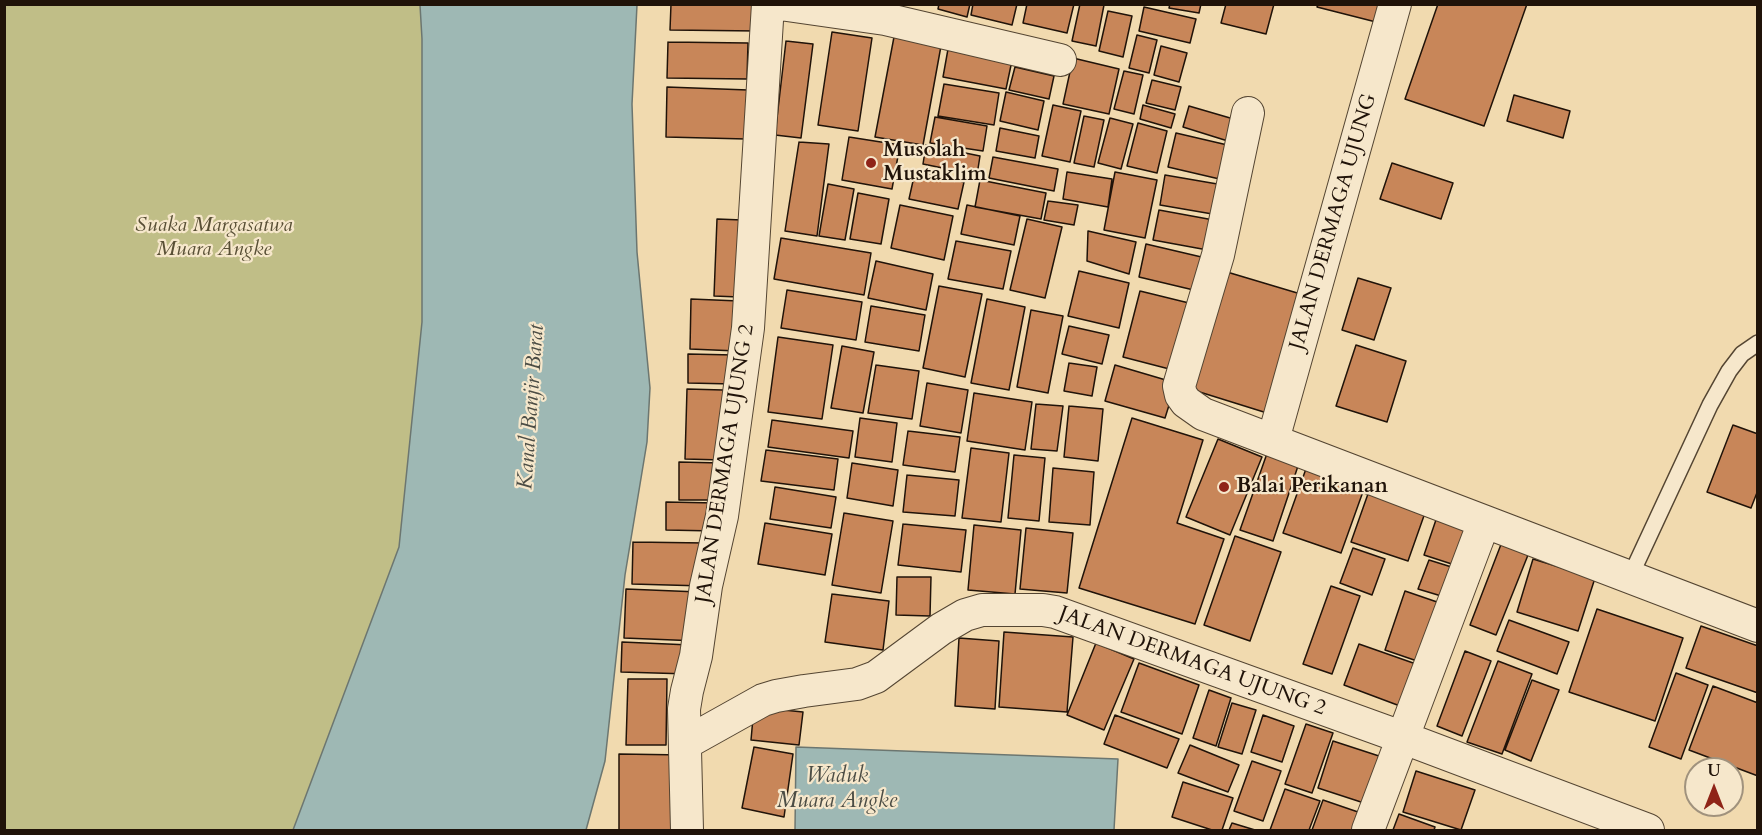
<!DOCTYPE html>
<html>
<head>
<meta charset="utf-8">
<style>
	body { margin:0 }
	#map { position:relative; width:1762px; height:835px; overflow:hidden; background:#f1daaf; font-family:Cardo,serif }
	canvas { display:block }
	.frame { position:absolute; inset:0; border:6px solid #201309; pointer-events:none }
	.north { position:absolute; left:1684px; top:757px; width:60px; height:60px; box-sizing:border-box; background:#f6e7cb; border:2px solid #a0927d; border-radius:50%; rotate:0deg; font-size:16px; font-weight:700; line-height:24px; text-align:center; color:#201309 }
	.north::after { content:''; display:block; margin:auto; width:21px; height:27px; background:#8f2418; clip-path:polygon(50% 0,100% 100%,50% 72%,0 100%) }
</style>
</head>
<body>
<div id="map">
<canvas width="1762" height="835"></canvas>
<div class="frame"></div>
<div class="north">U</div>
</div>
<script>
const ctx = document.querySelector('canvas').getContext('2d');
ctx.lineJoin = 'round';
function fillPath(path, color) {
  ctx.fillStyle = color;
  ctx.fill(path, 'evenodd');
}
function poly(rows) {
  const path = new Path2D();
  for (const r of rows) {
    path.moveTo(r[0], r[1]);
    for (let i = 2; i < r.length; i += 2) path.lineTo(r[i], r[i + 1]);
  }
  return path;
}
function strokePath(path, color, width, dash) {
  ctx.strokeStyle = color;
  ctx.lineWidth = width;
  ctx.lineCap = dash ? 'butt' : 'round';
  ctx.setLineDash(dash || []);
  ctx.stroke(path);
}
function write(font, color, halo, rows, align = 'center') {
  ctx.font = font + ' Cardo,serif';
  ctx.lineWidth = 4.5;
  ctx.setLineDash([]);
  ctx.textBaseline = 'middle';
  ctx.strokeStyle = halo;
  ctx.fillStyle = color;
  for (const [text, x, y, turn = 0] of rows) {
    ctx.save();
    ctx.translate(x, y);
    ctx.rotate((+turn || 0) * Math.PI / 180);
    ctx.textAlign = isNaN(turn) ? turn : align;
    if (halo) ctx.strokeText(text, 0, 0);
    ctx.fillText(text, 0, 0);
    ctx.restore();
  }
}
const green = poly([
	[5,5,420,5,422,39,422,322,399,547,293,830,5,830]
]);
const water = poly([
	[420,5,637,5,632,104,637,252,650,388,647,442,625,575,605,761,586,830,293,830,399,547,422,322,422,39,420,5],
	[796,747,1118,759,1114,830,795,830,796,747]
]);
const building = poly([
	[671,4,758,4,758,31,670,30,671,4],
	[939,4,970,4,967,17,938,9,939,4],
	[973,4,1017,4,1012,25,971,15,973,4],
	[1027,4,1074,4,1067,33,1023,23,1027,4],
	[1080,4,1104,5,1096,46,1072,41,1080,4],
	[1170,4,1201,4,1199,13,1169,8,1170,4],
	[1226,4,1274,4,1266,34,1221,23,1226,4],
	[1318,4,1380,4,1376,22,1317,7,1318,4],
	[1438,4,1527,4,1484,126,1405,99,1438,4],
	[1144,7,1196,19,1190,43,1139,31,1144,7],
	[1108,11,1132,16,1123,57,1099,51,1108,11],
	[832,32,872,38,858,131,818,125,832,32],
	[1137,35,1157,40,1149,73,1129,68,1137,35],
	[894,37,941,46,923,145,875,137,894,37],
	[950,38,1014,51,1006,89,943,77,950,38],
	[786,41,813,44,801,138,775,135,786,41],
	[668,42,748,43,747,79,667,78,668,42],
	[1161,46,1187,53,1179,82,1154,75,1161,46],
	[1073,58,1119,69,1109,114,1063,104,1073,58],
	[1015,67,1054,76,1049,99,1009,90,1015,67],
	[1124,71,1143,75,1134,114,1114,109,1124,71],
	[1152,80,1181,87,1175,110,1146,103,1152,80],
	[944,84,999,93,994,125,938,116,944,84],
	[667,87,748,90,746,139,666,137,667,87],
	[1006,92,1044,101,1038,130,1000,121,1006,92],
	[1514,95,1570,111,1563,138,1507,121,1514,95],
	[1053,105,1081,111,1070,162,1042,156,1053,105],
	[1143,105,1175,114,1171,128,1140,119,1143,105],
	[1189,106,1237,120,1231,142,1183,127,1189,106],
	[1084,116,1104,120,1094,167,1074,163,1084,116],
	[935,117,987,126,983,151,930,143,935,117],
	[1110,118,1133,124,1121,169,1098,163,1110,118],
	[1138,123,1167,131,1157,173,1127,166,1138,123],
	[1000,128,1039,136,1035,158,996,151,1000,128],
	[1176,133,1236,147,1228,181,1168,167,1176,133],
	[849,137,900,145,892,189,842,180,849,137],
	[799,142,829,144,817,236,785,231,799,142],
	[926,145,980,156,977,175,923,164,926,145],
	[993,157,1058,169,1054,191,989,178,993,157],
	[1392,163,1453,183,1441,219,1380,199,1392,163],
	[915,172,964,182,958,209,909,199,915,172],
	[1067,172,1112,179,1108,207,1063,199,1067,172],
	[1115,172,1157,180,1145,238,1104,230,1115,172],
	[1165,175,1229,186,1224,216,1160,205,1165,175],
	[980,180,1046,193,1041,219,975,207,980,180],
	[828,184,854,189,845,240,819,236,828,184],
	[858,193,889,199,881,244,850,239,858,193],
	[1048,201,1078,205,1074,225,1044,220,1048,201],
	[900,205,953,216,944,260,891,248,900,205],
	[967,205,1020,216,1014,245,961,234,967,205],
	[1159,210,1219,221,1213,251,1153,240,1159,210],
	[717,219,742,220,739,297,714,296,717,219],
	[1027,219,1062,227,1045,298,1010,290,1027,219],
	[1088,231,1136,242,1129,274,1087,261,1088,231],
	[781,238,871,253,864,295,774,279,781,238],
	[956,241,1011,251,1003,289,948,279,956,241],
	[1146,244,1210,259,1202,292,1139,277,1146,244],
	[876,261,933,274,926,310,868,298,876,261],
	[1079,271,1129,283,1119,328,1068,316,1079,271],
	[1227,272,1304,295,1267,413,1190,389,1227,272],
	[1358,278,1391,288,1374,340,1342,330,1358,278],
	[939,286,982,294,965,377,923,368,939,286],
	[787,290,862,302,856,340,781,328,787,290],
	[1140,291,1193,304,1177,371,1123,357,1140,291],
	[691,299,739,301,737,351,690,349,691,299],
	[987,299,1025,307,1009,390,971,383,987,299],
	[871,306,925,315,919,351,865,342,871,306],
	[1031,310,1063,316,1048,393,1017,387,1031,310],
	[1069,326,1109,335,1102,364,1062,354,1069,326],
	[778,337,833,345,822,419,768,412,778,337],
	[1356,345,1406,361,1387,422,1336,406,1356,345],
	[842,346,874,352,863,413,831,408,842,346],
	[688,354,734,355,733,384,688,383,688,354],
	[1069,363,1097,367,1092,396,1064,391,1069,363],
	[876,365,919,371,912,419,868,413,876,365],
	[1115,365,1176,383,1165,418,1105,401,1115,365],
	[927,383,968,390,961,433,920,426,927,383],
	[687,389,723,390,722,460,685,459,687,389],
	[974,393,1032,402,1025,450,967,441,974,393],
	[1036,404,1063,406,1057,451,1031,449,1036,404],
	[1069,406,1103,409,1098,461,1064,457,1069,406],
	[860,418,897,423,892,462,855,457,860,418],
	[1132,418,1203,440,1177,523,1224,539,1195,624,1079,588,1132,418],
	[772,420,853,431,849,458,768,447,772,420],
	[1733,425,1758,434,1758,490,1751,508,1707,492,1733,425],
	[908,431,960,437,955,472,903,465,908,431],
	[1218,439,1262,457,1230,535,1186,517,1218,439],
	[1270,445,1301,457,1273,541,1240,530,1270,445],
	[971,448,1009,453,1001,522,962,518,971,448],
	[766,450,838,459,834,490,761,481,766,450],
	[1014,455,1045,458,1039,521,1008,518,1014,455],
	[679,462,721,463,721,500,679,500,679,462],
	[852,463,898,470,893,506,847,498,852,463],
	[1307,466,1365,486,1341,553,1283,533,1307,466],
	[1053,468,1094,472,1090,525,1049,522,1053,468],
	[907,475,959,480,955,516,903,512,907,475],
	[775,487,836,497,831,528,770,519,775,487],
	[1369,491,1426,510,1408,561,1351,542,1369,491],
	[666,502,716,503,715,531,666,530,666,502],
	[1440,508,1476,520,1461,567,1424,555,1440,508],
	[844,513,893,521,881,593,832,585,844,513],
	[765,523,832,534,825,575,758,564,765,523],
	[903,524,966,530,961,572,898,565,903,524],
	[974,525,1021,530,1015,594,968,590,974,525],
	[1026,528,1073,533,1067,593,1020,589,1026,528],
	[1505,534,1532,545,1496,635,1470,625,1505,534],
	[1235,536,1281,552,1250,641,1204,625,1235,536],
	[633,542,705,543,704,586,632,584,633,542],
	[1353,548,1385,559,1372,595,1340,583,1353,548],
	[1533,559,1595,578,1578,631,1517,612,1533,559],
	[1429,560,1458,569,1448,598,1418,589,1429,560],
	[897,577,931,577,930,616,896,615,897,577],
	[1331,586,1360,596,1332,674,1303,664,1331,586],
	[626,589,699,592,698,641,624,638,626,589],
	[1405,591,1440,603,1420,662,1385,650,1405,591],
	[832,594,889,601,883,650,825,642,832,594],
	[1597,609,1683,638,1655,721,1569,692,1597,609],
	[1509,620,1569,642,1557,674,1497,651,1509,620],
	[1701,626,1758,646,1758,693,1686,668,1701,626],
	[1004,632,1073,637,1067,712,999,707,1004,632],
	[959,638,999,641,995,709,955,706,959,638],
	[622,642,690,645,689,674,621,672,622,642],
	[1096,643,1134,659,1104,730,1067,715,1096,643],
	[1359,644,1416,664,1400,706,1344,685,1359,644],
	[1465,651,1491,661,1462,736,1437,726,1465,651],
	[1498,661,1532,674,1502,754,1467,742,1498,661],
	[1139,663,1199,685,1182,734,1121,712,1139,663],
	[1676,673,1708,685,1681,759,1649,747,1676,673],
	[628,679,667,679,666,745,626,745,628,679],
	[1532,680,1559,690,1531,761,1505,750,1532,680],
	[1713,686,1758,703,1758,776,1689,750,1713,686],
	[1209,690,1231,698,1216,746,1193,738,1209,690],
	[1232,703,1256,710,1242,754,1218,747,1232,703],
	[754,707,803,712,799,745,751,740,754,707],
	[1115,715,1179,739,1167,768,1104,744,1115,715],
	[1263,715,1294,726,1282,762,1251,752,1263,715],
	[1306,724,1333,733,1312,793,1285,784,1306,724],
	[1333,741,1379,756,1364,803,1318,788,1333,741],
	[1190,745,1239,765,1228,792,1178,773,1190,745],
	[754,747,793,754,784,817,742,808,754,747],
	[619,754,684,755,684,830,619,830,619,754],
	[1252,761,1281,771,1263,821,1234,811,1252,761],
	[1416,771,1475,790,1461,830,1403,812,1416,771],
	[1183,782,1233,798,1222,830,1212,830,1172,817,1183,782],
	[1285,789,1320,801,1309,830,1270,830,1285,789],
	[1323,800,1358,812,1352,830,1312,830,1323,800],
	[1399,814,1435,827,1434,830,1393,830,1399,814],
	[1232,823,1255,830,1229,830,1232,823]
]);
const service = poly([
	[1630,577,1710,405,1729,371,1742,354,1758,343]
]);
const minor = poly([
	[780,4,885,19,1060,60],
	[1248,113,1218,255,1179,386,1181,395,1186,402,1203,414,1758,626],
	[1273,440,1395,4],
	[686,743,763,700,776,696,804,691,857,684,876,677,941,629,965,615,982,610,1043,610,1055,612,1404,738,1648,830],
	[687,830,684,709,687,691,696,656,706,586,722,516,748,328,768,4],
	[1368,830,1484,522]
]);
const markers = [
	[871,163,6,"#8f2418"],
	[1224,487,6,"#8f2418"]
];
const poiNames = [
	["Musolah",883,151],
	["Mustaklim",883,175],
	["Balai Perikanan",1236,487]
];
const streetNames = [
	["JALAN DERMAGA UJUNG",1334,222,-74],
	["JALAN DERMAGA UJUNG 2",726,464,-81],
	["JALAN DERMAGA UJUNG 2",1192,662,20]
];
const parkNames = [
	["Suaka Margasatwa",214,226],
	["Muara Angke",214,250]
];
const waterNames = [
	["Kanal Banjir Barat",532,407,-86],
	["Waduk",837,777],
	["Muara Angke",837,802]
];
fillPath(green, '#c0be87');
fillPath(water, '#9eb8b4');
strokePath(water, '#6c7670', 1.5);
fillPath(building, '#c88659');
strokePath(building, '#201309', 1.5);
strokePath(service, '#544532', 18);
strokePath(minor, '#544532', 34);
strokePath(service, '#f6e7cb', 15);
strokePath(minor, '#f6e7cb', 32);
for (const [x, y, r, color] of markers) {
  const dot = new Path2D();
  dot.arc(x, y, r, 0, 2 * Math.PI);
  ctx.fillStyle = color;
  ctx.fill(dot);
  strokePath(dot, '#f6e7cb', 2);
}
write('bold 21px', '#201309', '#f6e7cb', poiNames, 'left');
write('21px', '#201309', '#f6e7cb', streetNames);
write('italic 21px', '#584f35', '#f6e7cb', parkNames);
write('italic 22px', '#4c4d45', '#f6e7cb', waterNames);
</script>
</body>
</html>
